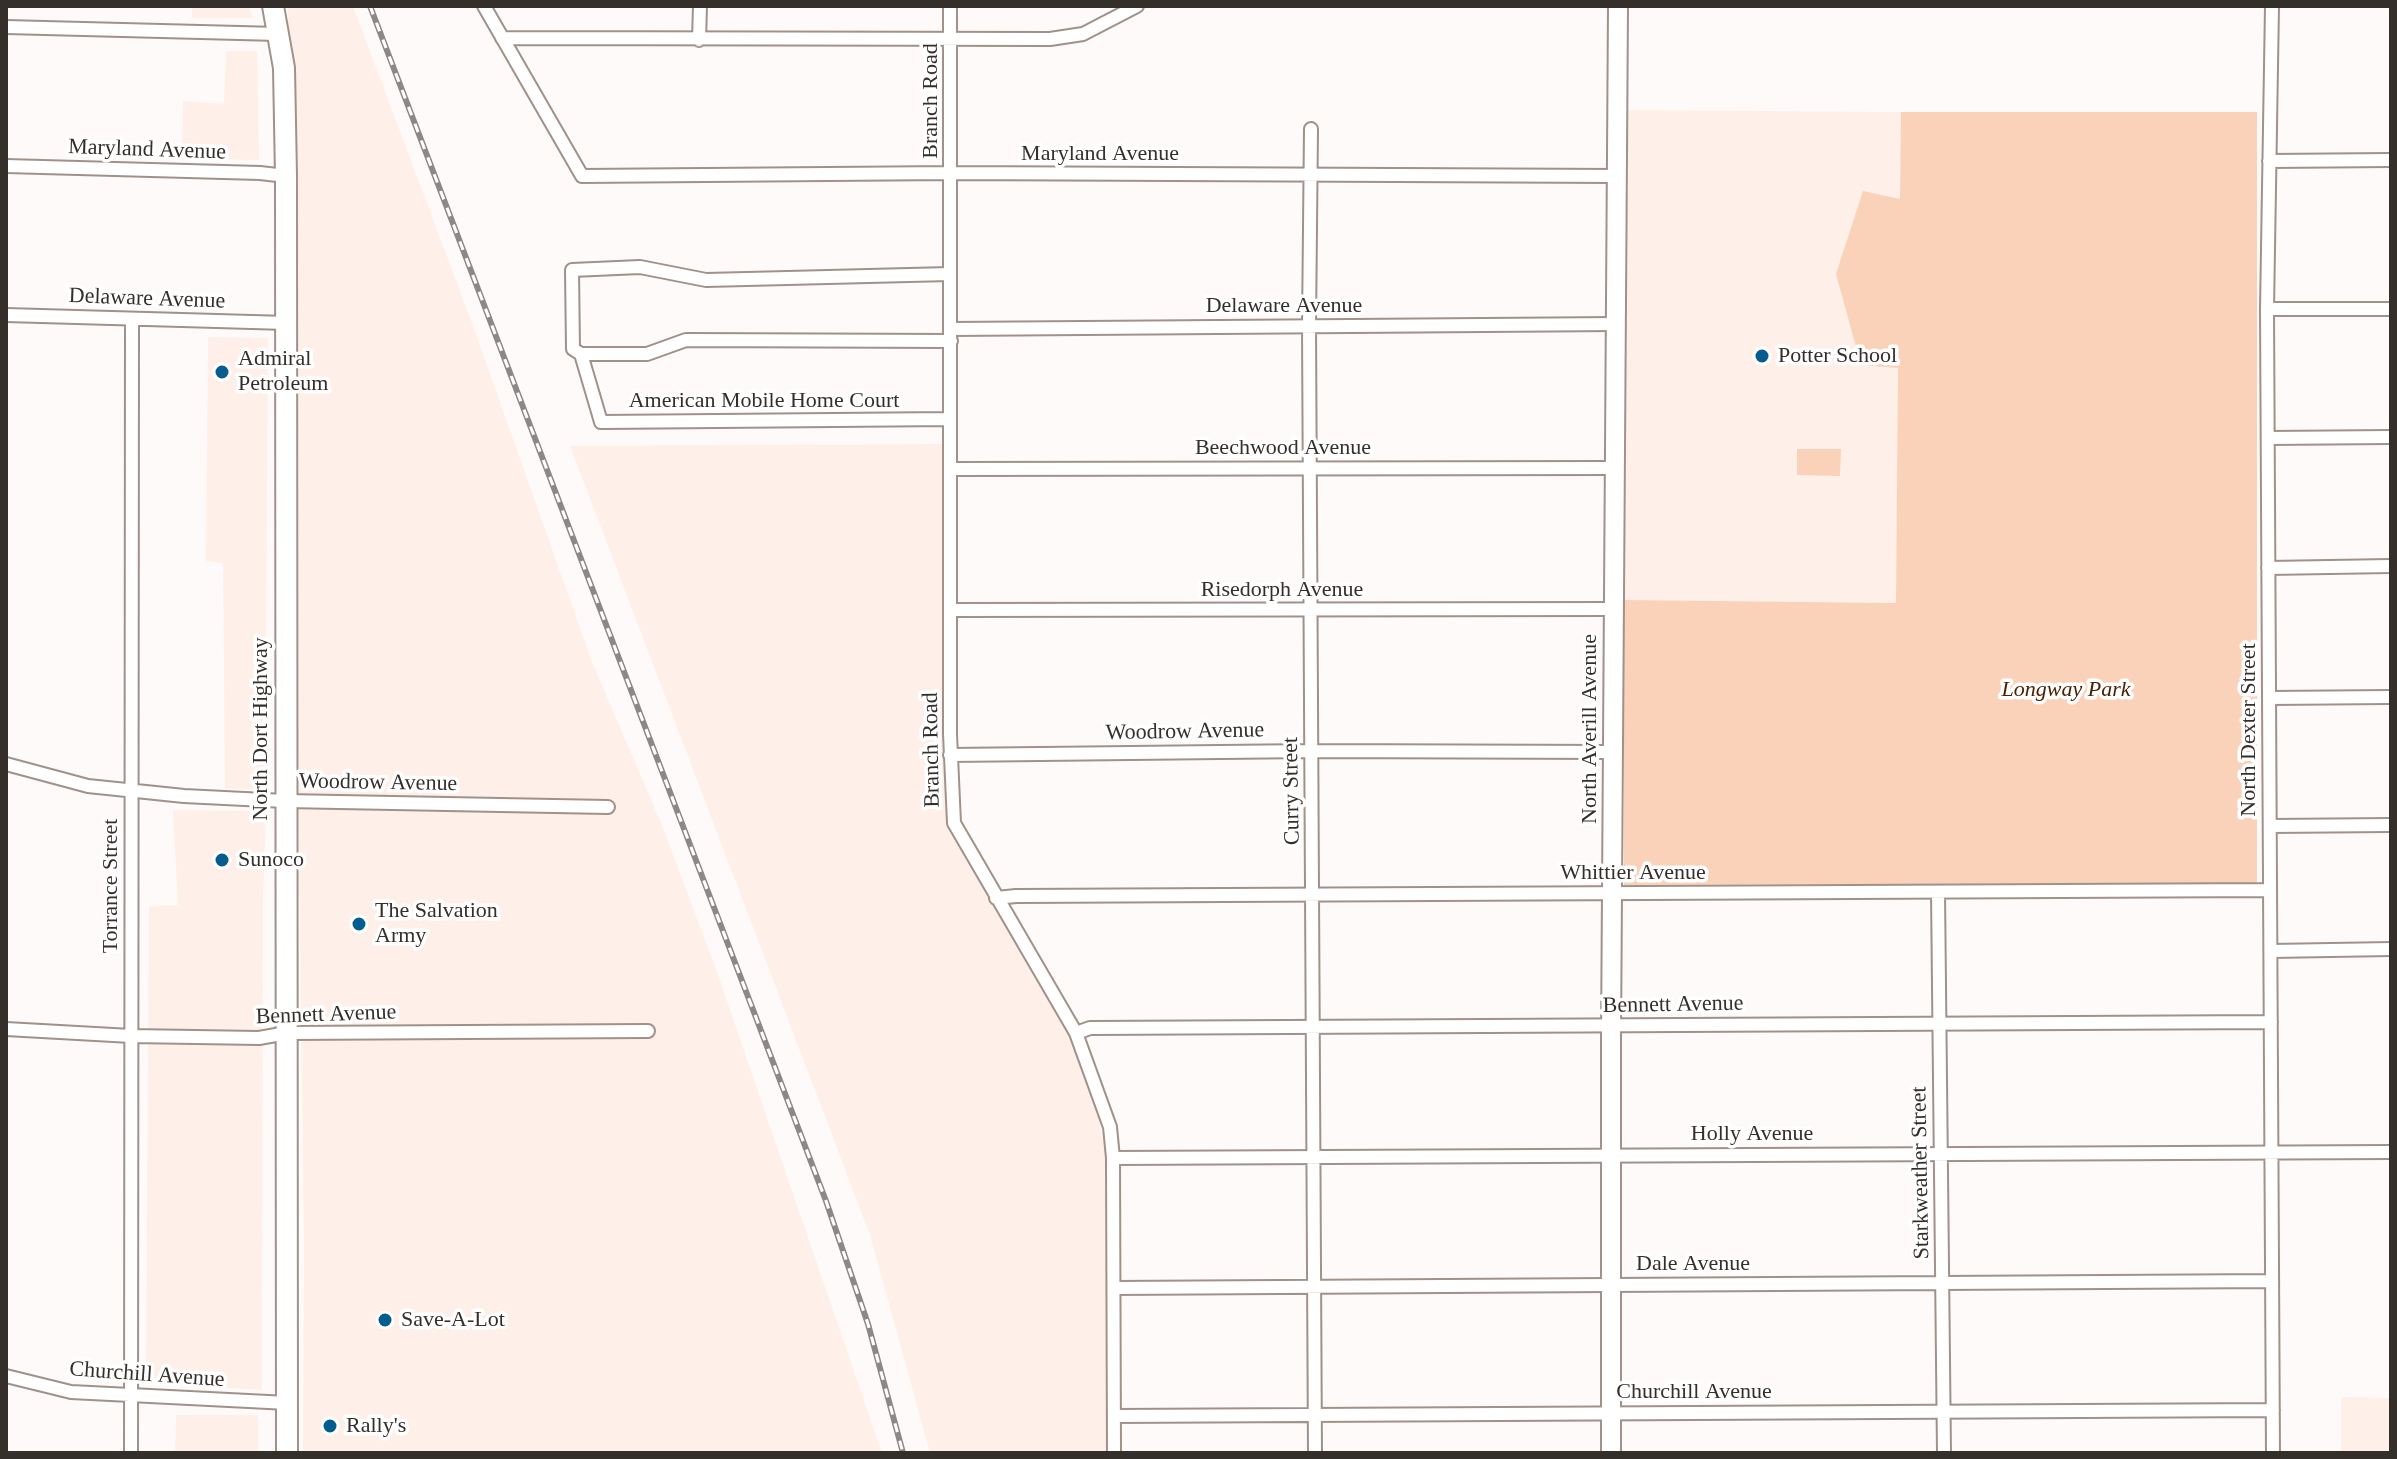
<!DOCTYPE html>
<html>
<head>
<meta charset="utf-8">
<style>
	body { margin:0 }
	#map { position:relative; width:2397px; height:1459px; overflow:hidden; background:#fefaf9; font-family:Georgia,serif }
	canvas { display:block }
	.frame { position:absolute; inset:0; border:8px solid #352f2c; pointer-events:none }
</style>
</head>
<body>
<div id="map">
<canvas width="2397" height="1459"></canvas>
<div class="frame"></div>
</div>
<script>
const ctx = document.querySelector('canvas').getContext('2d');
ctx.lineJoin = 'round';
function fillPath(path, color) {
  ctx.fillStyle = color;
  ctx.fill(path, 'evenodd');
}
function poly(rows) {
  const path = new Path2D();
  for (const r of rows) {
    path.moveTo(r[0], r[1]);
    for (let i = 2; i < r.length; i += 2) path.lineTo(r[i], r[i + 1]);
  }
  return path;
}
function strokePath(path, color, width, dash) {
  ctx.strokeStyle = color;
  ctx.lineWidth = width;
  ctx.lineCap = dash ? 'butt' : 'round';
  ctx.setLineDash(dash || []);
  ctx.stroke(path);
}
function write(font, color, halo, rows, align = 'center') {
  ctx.font = font + ' Georgia,serif';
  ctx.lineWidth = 7;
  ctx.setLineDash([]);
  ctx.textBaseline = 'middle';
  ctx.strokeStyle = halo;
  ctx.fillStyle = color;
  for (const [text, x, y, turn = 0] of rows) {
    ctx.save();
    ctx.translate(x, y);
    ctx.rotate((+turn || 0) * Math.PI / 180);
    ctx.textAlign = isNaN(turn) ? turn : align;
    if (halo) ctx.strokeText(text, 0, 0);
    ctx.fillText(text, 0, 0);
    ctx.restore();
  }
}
const built = poly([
	[192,6,249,6,253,18,192,18],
	[288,6,353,6,471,320,592,662,662,825,716,969,882,1453,303,1453,304,1244],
	[226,51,257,51,259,160,182,159,183,101,224,104],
	[1626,110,1901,112,1896,603,1624,600],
	[208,337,268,338,265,789,225,789,223,563,206,561],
	[946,444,945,803,951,829,1074,1044,1095,1097,1106,1157,1108,1453,930,1453,870,1235,570,446],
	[173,810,266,811,263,903,262,1390,146,1383,149,906,178,905],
	[2341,1397,2391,1398,2391,1453,2341,1453],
	[176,1415,258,1415,258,1453,175,1453]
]);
const green = poly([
	[1901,112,2257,112,2257,883,1624,885,1624,600,1896,603,1898,368,1861,365,1836,274,1863,191,1900,199],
	[1797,449,1841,449,1840,476,1797,475]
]);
const street = poly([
	[484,6,582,176,951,173,1618,176],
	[950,6,950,734,954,823,1076,1033,1110,1127,1113,1158,1114,1453],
	[2272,6,2267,309,2273,1453],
	[6,27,278,34],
	[502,38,1050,39,1083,34,1137,6],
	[699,40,700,6],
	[1311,129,1309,326,1315,1453],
	[2269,161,2391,160],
	[6,166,260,173,286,176],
	[950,274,706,280,640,267,572,270,573,349,581,354,647,354,686,340,951,341],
	[2267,309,2391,309],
	[6,315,287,323],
	[951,329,1617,324],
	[581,354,601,422,950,419],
	[2268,438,2391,437],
	[950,469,1616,468],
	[2268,568,2391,566],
	[950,610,1615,609],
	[2269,698,2391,697],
	[950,755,1311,751,1613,752],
	[6,764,88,786,184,796,285,801,608,807],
	[2270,826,2391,825],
	[1938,892,1944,1453],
	[996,898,1016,896,2270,890],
	[2271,951,2391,949],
	[6,1029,131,1036,259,1038,287,1033,648,1031],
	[1076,1033,1090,1028,2271,1022],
	[1113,1158,2391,1152],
	[1114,1288,2272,1281],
	[6,1376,71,1392,288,1403],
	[1114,1416,2273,1410],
	[131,1453,132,319]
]);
const secondary = poly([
	[1611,1453,1611,1038,1618,6]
]);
const primary = poly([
	[273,6,284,68,286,176,287,1453]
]);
const rail = poly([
	[370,6,826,1201,868,1324,903,1453]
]);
const markers = [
	[1762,356,8,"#035d8e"],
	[222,372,8,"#035d8e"],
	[222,860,8,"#035d8e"],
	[359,924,8,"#035d8e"],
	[385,1320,8,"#035d8e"],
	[330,1426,8,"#035d8e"]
];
const streetNames = [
	["Branch Road",931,101,-90],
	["Maryland Avenue",147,150,2],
	["Maryland Avenue",1100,154],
	["Delaware Avenue",147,299,2],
	["Delaware Avenue",1284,306],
	["American Mobile Home Court",764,401],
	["Beechwood Avenue",1283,448],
	["Risedorph Avenue",1282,590],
	["North Dort Highway",261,729,-90],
	["North Averill Avenue",1590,729,-90],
	["North Dexter Street",2249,730,-90],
	["Woodrow Avenue",1185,732,-1],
	["Branch Road",932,750,-91],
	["Woodrow Avenue",378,783,1],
	["Curry Street",1292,791,-91],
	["Whittier Avenue",1633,873],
	["Torrance Street",111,886,-90],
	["Bennett Avenue",1673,1005,-1],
	["Bennett Avenue",326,1015,-2],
	["Holly Avenue",1752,1134],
	["Starkweather Street",1921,1173,-91],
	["Dale Avenue",1693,1264],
	["Churchill Avenue",147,1375,4],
	["Churchill Avenue",1694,1392]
];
const poiNames = [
	["Potter School",1778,356],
	["Admiral",238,359],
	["Petroleum",238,384],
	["Sunoco",238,860],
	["The Salvation",375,911],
	["Army",375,936],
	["Save-A-Lot",401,1320],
	["Rally's",346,1426]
];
const parkNames = [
	["Longway Park",2066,690]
];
fillPath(built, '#fef0e8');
fillPath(green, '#fad1b9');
strokePath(street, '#a09189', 16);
strokePath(secondary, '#a09189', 22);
strokePath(primary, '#a09189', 24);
strokePath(street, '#fff', 12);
strokePath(secondary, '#fff', 18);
strokePath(primary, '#fff', 20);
strokePath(rail, '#8d8886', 6);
strokePath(rail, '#fff', 3, [9]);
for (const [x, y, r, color] of markers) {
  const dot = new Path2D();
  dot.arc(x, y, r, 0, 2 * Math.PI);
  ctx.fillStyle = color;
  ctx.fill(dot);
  strokePath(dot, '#fff', 3);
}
write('22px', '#352f2c', '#fff', streetNames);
write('22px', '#352f2c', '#fff', poiNames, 'left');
write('italic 22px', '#4c2103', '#fff', parkNames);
</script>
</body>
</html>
